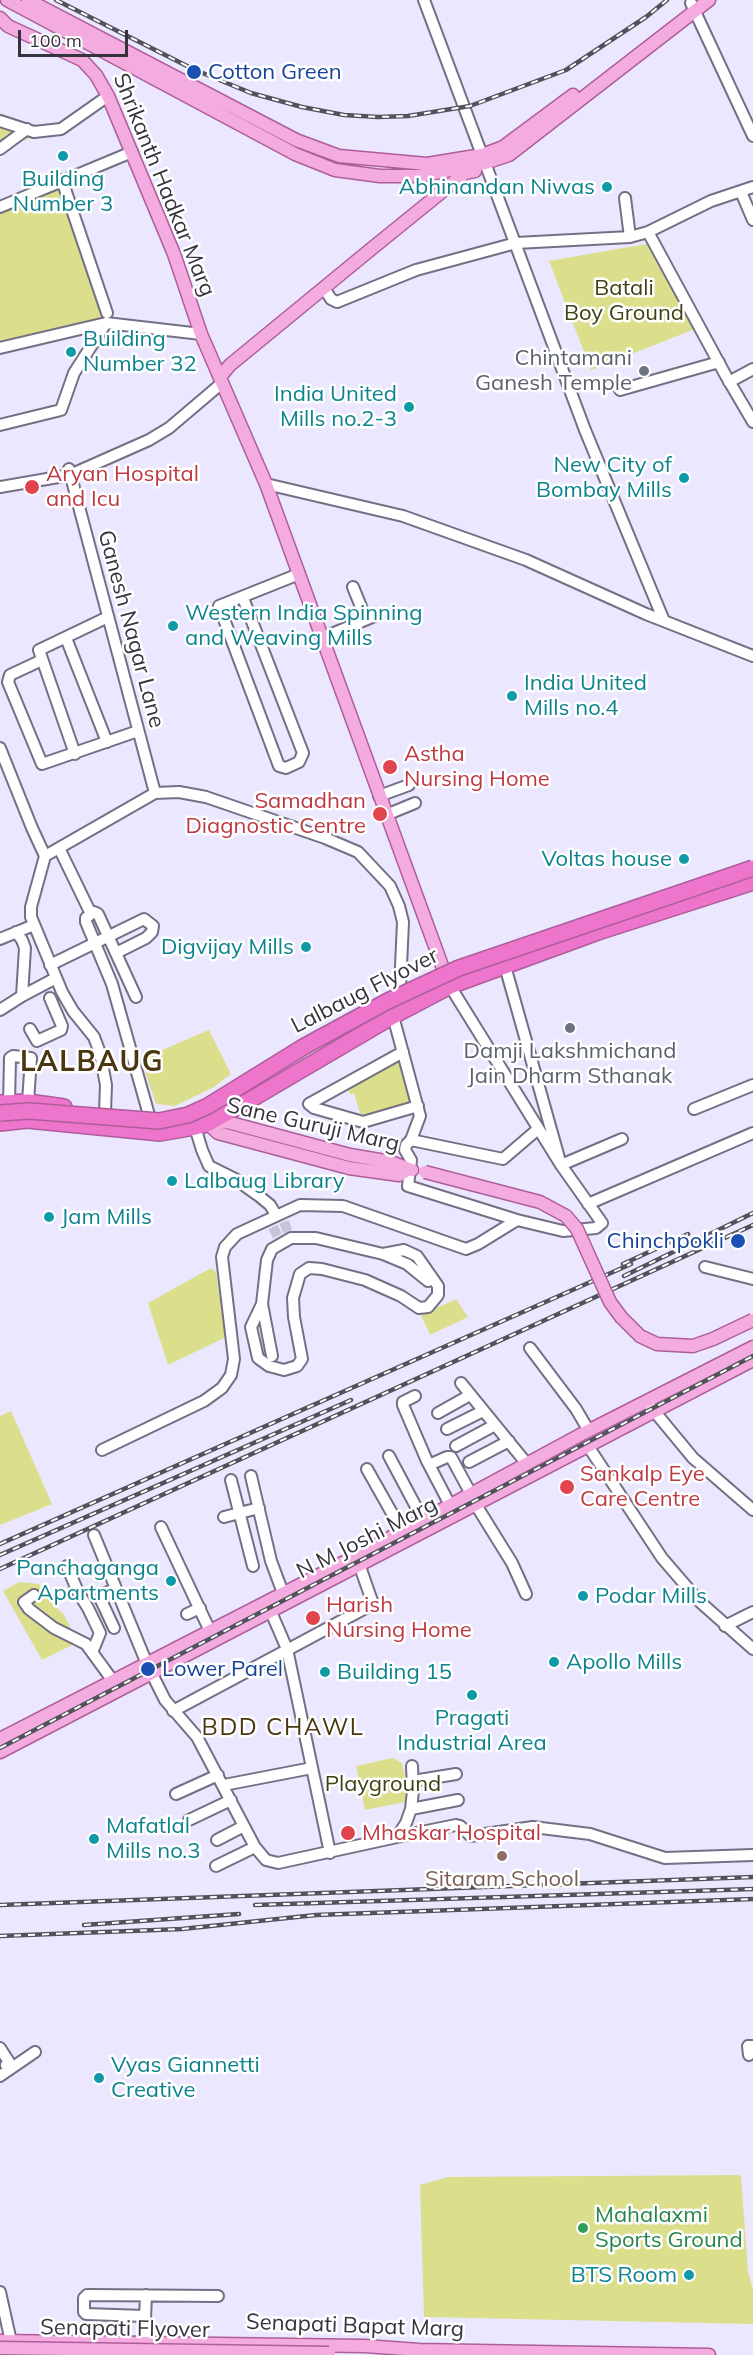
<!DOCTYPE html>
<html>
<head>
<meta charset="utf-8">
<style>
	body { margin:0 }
	#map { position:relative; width:753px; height:2355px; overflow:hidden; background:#ebe7ff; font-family:Mulish,sans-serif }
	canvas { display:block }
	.scale { position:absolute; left:18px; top:30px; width:110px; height:27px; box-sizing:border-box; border:3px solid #35343d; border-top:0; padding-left:8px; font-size:18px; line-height:21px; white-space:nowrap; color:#35343d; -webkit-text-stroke:4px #fff; paint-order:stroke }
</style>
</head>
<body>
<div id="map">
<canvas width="753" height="2355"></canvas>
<div class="scale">100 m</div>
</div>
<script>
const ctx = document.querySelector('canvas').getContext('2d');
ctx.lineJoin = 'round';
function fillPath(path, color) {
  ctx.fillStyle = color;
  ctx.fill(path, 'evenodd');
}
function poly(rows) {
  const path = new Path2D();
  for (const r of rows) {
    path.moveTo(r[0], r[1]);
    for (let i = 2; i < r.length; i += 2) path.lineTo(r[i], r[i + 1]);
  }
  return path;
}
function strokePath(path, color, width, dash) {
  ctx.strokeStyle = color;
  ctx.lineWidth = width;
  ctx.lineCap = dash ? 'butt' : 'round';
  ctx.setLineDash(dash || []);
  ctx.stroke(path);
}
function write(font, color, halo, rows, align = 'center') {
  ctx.font = font + ' Mulish,sans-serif';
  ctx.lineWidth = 5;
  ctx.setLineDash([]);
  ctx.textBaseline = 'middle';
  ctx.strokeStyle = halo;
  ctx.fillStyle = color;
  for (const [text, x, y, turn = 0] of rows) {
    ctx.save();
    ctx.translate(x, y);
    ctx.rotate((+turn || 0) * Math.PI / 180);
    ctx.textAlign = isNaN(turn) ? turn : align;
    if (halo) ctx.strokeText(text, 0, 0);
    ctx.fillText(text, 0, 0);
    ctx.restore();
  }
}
const green = poly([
	[0,113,49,131,0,150],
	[62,182,108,318,0,346,0,207],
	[652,243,700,327,591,370,549,261],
	[209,1030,231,1074,214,1087,175,1106,156,1104,141,1059],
	[399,1058,413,1109,394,1114,384,1124,360,1113,354,1093,351,1095,346,1087],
	[211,1268,216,1272,226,1337,168,1365,148,1303],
	[456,1299,468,1317,430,1335,421,1315],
	[11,1411,52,1504,0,1525,0,1416],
	[19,1582,39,1584,46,1597,64,1615,78,1642,42,1660,3,1591],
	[393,1758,402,1763,410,1801,365,1810,356,1766],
	[738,2175,741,2177,748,2271,753,2290,753,2324,424,2317,420,2185,448,2177]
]);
const minorTunnel = poly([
	[284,1222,288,1232],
	[273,1227,278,1237]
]);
const minor = poly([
	[424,0,585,430,664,621],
	[691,3,753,136],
	[0,121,34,132,61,129,108,96],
	[0,149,27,129],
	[62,180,107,313],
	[741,192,753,220],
	[625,198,630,237],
	[0,207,132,152],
	[648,232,726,376,753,422],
	[324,288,331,299,337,302,416,270,516,243,630,237,648,232,711,201,753,187],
	[0,348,106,323,201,334],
	[729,382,753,369],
	[620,390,719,362],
	[0,425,61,410,74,373,106,323],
	[69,469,155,793],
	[266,484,403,516,526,560,646,614,753,656],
	[0,487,70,475,149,440,169,428,222,383],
	[353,587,366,619],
	[243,598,303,753,299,762,286,768,279,766,219,606,299,574],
	[66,638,107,742],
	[322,638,377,615],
	[42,660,10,675,8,682,42,764,138,731],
	[0,748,32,828,45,856],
	[75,754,39,650,108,617],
	[379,796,409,785],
	[386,815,415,803],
	[59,848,91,914,86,918,86,922,112,984,149,1115],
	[91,914,94,912,98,914,136,997],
	[0,939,34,925],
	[50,965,144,919,153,926,152,932,146,938,116,953],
	[505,966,561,1165,622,1139],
	[22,996,56,978],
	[0,1010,22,996,25,948,22,940,16,932],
	[393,1016,420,1116,411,1140,406,1145,405,1150,411,1160,408,1186,517,1220,563,1231,596,1228,602,1223,561,1165,450,986],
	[30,1029,37,1041,61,1030,62,1026,50,998],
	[403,1052,309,1104,314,1108,363,1122,418,1106],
	[9,1103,10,1058,13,1056,31,1058,28,1102],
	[694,1109,753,1085],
	[105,1112,106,1085,100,1053,94,1037,73,1011,62,992,31,917,31,907,45,856,155,793,179,792,206,797,325,838,358,852,390,886,399,906,403,922,400,988],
	[195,1127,202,1150,209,1166,235,1179,259,1196,270,1205,276,1215],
	[411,1140,503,1159,538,1129],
	[588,1204,753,1133],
	[383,1254,404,1250,417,1256,438,1286,438,1295,428,1307,419,1308,401,1296,365,1280,322,1269,309,1268,300,1274,293,1298,294,1317,302,1359,297,1366,284,1370,269,1366,258,1358,251,1327,262,1304,267,1260,272,1249,291,1238,316,1238,383,1254,407,1264,428,1281],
	[705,1267,753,1279],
	[262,1304,272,1356],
	[530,1348,576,1409,589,1431],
	[461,1383,527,1464],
	[415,1396,403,1402,403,1405,427,1461,450,1505],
	[650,1406,693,1458,753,1510],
	[438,1413,470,1395],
	[447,1429,483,1411],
	[456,1446,495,1425],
	[588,1446,662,1558,699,1601,753,1649],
	[102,1450,204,1401,222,1388,231,1375,234,1359,222,1257,225,1247,237,1234,300,1205,343,1206,466,1249,478,1244,517,1220],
	[389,1456,423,1520],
	[469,1462,509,1441],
	[429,1465,447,1457,451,1457,471,1494],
	[367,1469,402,1531],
	[251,1476,271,1561,283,1593],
	[231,1480,253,1566],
	[476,1505,512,1563,526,1594],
	[224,1517,259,1508],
	[161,1527,210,1631],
	[94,1535,147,1664,165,1700,197,1737,255,1847,266,1860,278,1863,397,1837,406,1823,411,1809,413,1791,412,1766],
	[67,1566,78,1592,88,1608,100,1633,93,1650],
	[34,1595,24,1602,29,1609,54,1628,86,1644,113,1681],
	[268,1605,287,1649,330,1853],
	[187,1614,200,1608],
	[725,1626,753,1612],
	[114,1628,100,1598,102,1594,116,1589],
	[173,1711,373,1604,357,1558],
	[413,1781,456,1774],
	[224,1785,312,1768],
	[176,1794,218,1775],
	[411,1809,458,1800],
	[189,1820,231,1800],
	[397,1837,456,1825,460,1826,471,1836,533,1827,590,1834,665,1858,753,1855],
	[217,1840,244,1826],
	[216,1866,255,1847],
	[0,2048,9,2062,6,2065,9,2069],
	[749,2055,748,2046,753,2046],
	[0,2076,35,2052],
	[0,2292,14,2355],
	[145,2316,86,2314,84,2312,84,2298,87,2295,218,2296],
	[144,2343,146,2295]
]);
const major = poly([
	[7,0,295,154,335,170,380,176,420,176,485,163,509,155,709,0],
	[28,0,296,140,339,156,427,164,482,155,503,147,573,95],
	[0,18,8,26,82,60,96,75,108,96,174,254,201,334,266,484,448,982],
	[220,377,230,365,370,250,465,173,475,171],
	[203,1119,218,1133,349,1168,399,1175,409,1169],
	[211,1123,227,1122,350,1155,391,1162,412,1170],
	[0,1739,356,1556,580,1435,753,1347],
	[0,1752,753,1360],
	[0,2341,365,2346,419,2350,709,2355]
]);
const highway = poly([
	[0,1103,28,1102,64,1107],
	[0,1123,27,1120,160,1133,195,1127,207,1124,250,1100,393,1016,450,986,598,932,753,882]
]);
const rail = poly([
	[56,0,193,69,251,93,302,107,344,115,378,117,408,116,470,106,566,70,646,17,667,0],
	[623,1264,688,1234],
	[624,1276,753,1213],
	[0,1544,631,1264],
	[0,1555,351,1400],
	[0,1569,753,1225],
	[0,1748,753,1356],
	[0,1905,753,1877],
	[255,1905,753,1889],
	[84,1925,239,1914],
	[0,1936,182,1929,316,1915,753,1899]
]);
const majorBridge = poly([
	[425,1172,540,1202,566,1216,577,1229,610,1302,621,1317,640,1336,657,1344,693,1346,713,1339,753,1320],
	[0,2348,329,2353]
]);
const highwayBridge = poly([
	[0,1113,29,1111,159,1121,188,1115,208,1106,305,1046,388,1001,459,968,753,868]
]);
const markers = [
	[194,72,8,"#1a4fb4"],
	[63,156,6,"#0f9aa8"],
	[607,187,6,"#0f9aa8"],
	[71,352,6,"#0f9aa8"],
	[644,371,6,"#6b7280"],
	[409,407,6,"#0f9aa8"],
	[684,478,6,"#0f9aa8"],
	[32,487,8,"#e0444e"],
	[173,626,6,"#0f9aa8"],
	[512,696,6,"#0f9aa8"],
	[390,767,8,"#e0444e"],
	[380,814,8,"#e0444e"],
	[684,859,6,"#0f9aa8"],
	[306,947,6,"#0f9aa8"],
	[570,1028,6,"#6b7280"],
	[172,1181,6,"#0f9aa8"],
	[49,1217,6,"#0f9aa8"],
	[738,1241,8,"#1a4fb4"],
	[567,1487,8,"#e0444e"],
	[171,1581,6,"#0f9aa8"],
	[583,1596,6,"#0f9aa8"],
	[313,1618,8,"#e0444e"],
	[554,1662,6,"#0f9aa8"],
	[148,1669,8,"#1a4fb4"],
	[325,1672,6,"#0f9aa8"],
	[472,1695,6,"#0f9aa8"],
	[348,1833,8,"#e0444e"],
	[94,1839,6,"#0f9aa8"],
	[502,1856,6,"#8d6e63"],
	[99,2078,6,"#0f9aa8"],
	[583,2228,6,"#2e9e5b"],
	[689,2275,6,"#0f9aa8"]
];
const transitNames = [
	["Cotton Green",208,72],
	["Chinchpokli",724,1241,"right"],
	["Lower Parel",162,1669]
];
const cultureNames = [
	["Building",63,179,"center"],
	["Number 3",63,204,"center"],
	["Abhinandan Niwas",595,187,"right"],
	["Building",83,339],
	["Number 32",83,364],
	["India United",397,394,"right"],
	["Mills no.2-3",397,419,"right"],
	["New City of",672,465,"right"],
	["Bombay Mills",672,490,"right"],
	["Western India Spinning",185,613],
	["and Weaving Mills",185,638],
	["India United",524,683],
	["Mills no.4",524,708],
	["Voltas house",672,859,"right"],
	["Digvijay Mills",294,947,"right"],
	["Lalbaug Library",184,1181],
	["Jam Mills",61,1217],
	["Panchaganga",159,1568,"right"],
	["Apartments",159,1593,"right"],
	["Podar Mills",595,1596],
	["Apollo Mills",566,1662],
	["Building 15",337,1672],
	["Pragati",472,1718,"center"],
	["Industrial Area",472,1743,"center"],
	["Mafatlal",106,1826],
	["Mills no.3",106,1851],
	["Vyas Giannetti",111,2065],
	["Creative",111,2090],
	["BTS Room",677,2275,"right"]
];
const streetNames = [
	["Shrikanth Hadkar Marg",164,185,68],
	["Ganesh Nagar Lane",131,629,75],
	["Lalbaug Flyover",365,991,-27],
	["Sane Guruji Marg",313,1125,13],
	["N M Joshi Marg",367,1538,-27],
	["Senapati Bapat Marg",355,2326,2],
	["Senapati Flyover",125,2329,1]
];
const parkNames = [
	["Batali",624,288],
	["Boy Ground",624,313],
	["Playground",383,1784]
];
const worshipNames = [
	["Chintamani",632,358],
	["Ganesh Temple",632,383],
	["Damji Lakshmichand",570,1051,"center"],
	["Jain Dharm Sthanak",570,1076,"center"]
];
const healthNames = [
	["Aryan Hospital",46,474],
	["and Icu",46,499],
	["Astha",404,754],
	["Nursing Home",404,779],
	["Samadhan",366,801,"right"],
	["Diagnostic Centre",366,826,"right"],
	["Sankalp Eye",580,1474],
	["Care Centre",580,1499],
	["Harish",326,1605],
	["Nursing Home",326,1630],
	["Mhaskar Hospital",362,1833]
];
const educationNames = [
	["Sitaram School",502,1879]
];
const leisureNames = [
	["Mahalaxmi",595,2215],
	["Sports Ground",595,2240]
];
const neighbourhoodNames = [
	["BDD CHAWL",283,1728]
];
const districtNames = [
	["LALBAUG",92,1063]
];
fillPath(green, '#dbdf8c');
strokePath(minorTunnel, '#c7c3d8', 10, [10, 5]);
strokePath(minor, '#746f84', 14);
strokePath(major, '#ad5e9a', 15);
strokePath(highway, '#ad5e9a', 18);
strokePath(minor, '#fff', 10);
strokePath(major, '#f4ace0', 12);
strokePath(highway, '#ed75cc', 15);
strokePath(rail, '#52515c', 4.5);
strokePath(rail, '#fff', 2, [7]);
strokePath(majorBridge, '#ad5e9a', 15, []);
strokePath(highwayBridge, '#ad5e9a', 18, []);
strokePath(majorBridge, '#f4ace0', 12);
strokePath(highwayBridge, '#ed75cc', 15);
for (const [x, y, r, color] of markers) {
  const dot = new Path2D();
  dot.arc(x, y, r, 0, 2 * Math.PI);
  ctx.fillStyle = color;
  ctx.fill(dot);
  strokePath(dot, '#fff', 2);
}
write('22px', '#164399', '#fff', transitNames, 'left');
write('22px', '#0d838f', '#fff', cultureNames, 'left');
write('22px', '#35343d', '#fff', streetNames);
write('22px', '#404115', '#fff', parkNames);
write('22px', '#5b616d', '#fff', worshipNames, 'right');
write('22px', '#be3a42', '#fff', healthNames, 'left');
write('22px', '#785e54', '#fff', educationNames);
write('22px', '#27864d', '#fff', leisureNames, 'left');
ctx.letterSpacing = '1.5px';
write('24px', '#4a3610', '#fff', neighbourhoodNames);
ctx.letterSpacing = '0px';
ctx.letterSpacing = '1.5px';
write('bold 28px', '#4a3610', '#fff', districtNames);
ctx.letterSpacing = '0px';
</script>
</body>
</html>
